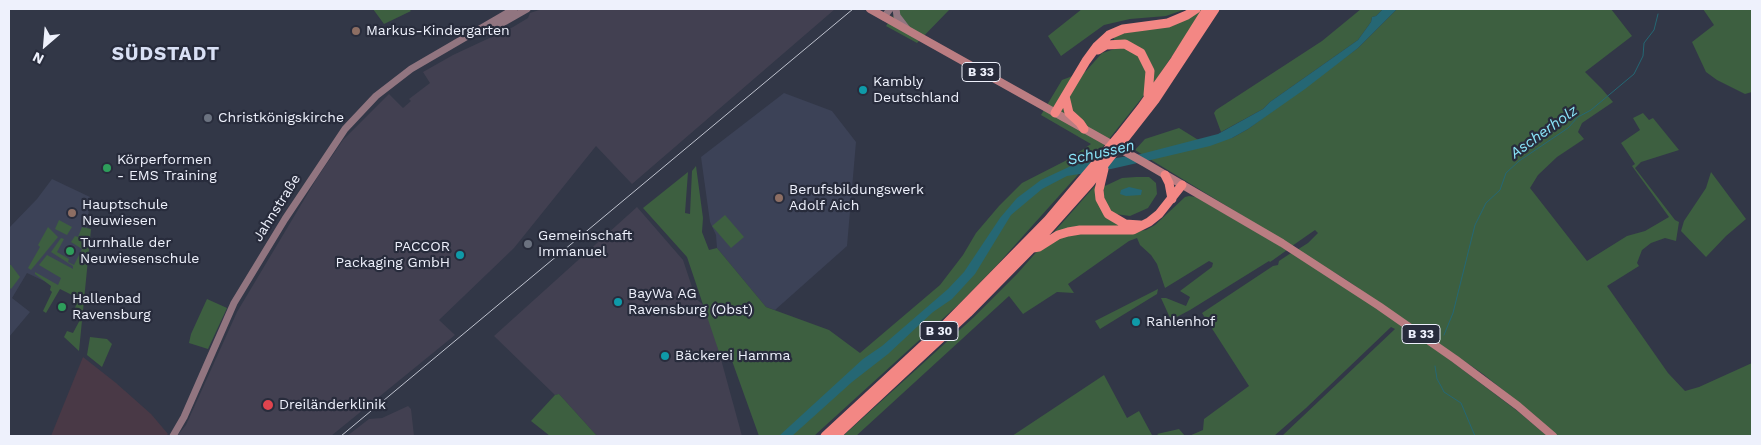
<!DOCTYPE html>
<html>
<head>
<meta charset="utf-8">
<style>
	body { margin:0 }
	#map { position:relative; width:1761px; height:445px; overflow:hidden; background:#323747; font-family:"Work Sans",sans-serif }
	canvas { display:block }
	.frame { position:absolute; inset:0; border:10px solid #eef1fc; pointer-events:none }
	.north { position:absolute; left:20px; top:20px; width:50px; height:50px; -webkit-text-stroke:4px #282c3c; paint-order:stroke; rotate:207deg; font-size:14px; font-weight:700; line-height:20px; text-align:center; color:#eef1fc }
	.north::after { content:''; display:block; margin:auto; width:18px; height:22px; background:#eef1fc; clip-path:polygon(50% 0,100% 100%,50% 72%,0 100%) }
</style>
</head>
<body>
<div id="map">
<canvas width="1761" height="445"></canvas>
<div class="frame"></div>
<div class="north">N</div>
</div>
<script>
const ctx = document.querySelector('canvas').getContext('2d');
ctx.lineJoin = 'round';
function fillPath(path, color) {
  ctx.fillStyle = color;
  ctx.fill(path, 'evenodd');
}
function poly(rows) {
  const path = new Path2D();
  for (const r of rows) {
    path.moveTo(r[0], r[1]);
    for (let i = 2; i < r.length; i += 2) path.lineTo(r[i], r[i + 1]);
  }
  return path;
}
function strokePath(path, color, width, dash) {
  ctx.strokeStyle = color;
  ctx.lineWidth = width;
  ctx.lineCap = dash ? 'butt' : 'round';
  ctx.setLineDash(dash || []);
  ctx.stroke(path);
}
function write(font, color, halo, rows, align = 'center') {
  ctx.font = font + ' "Work Sans",sans-serif';
  ctx.lineWidth = 4.5;
  ctx.setLineDash([]);
  ctx.textBaseline = 'middle';
  ctx.strokeStyle = halo;
  ctx.fillStyle = color;
  for (const [text, x, y, turn = 0] of rows) {
    ctx.save();
    ctx.translate(x, y);
    ctx.rotate((+turn || 0) * Math.PI / 180);
    ctx.textAlign = isNaN(turn) ? turn : align;
    if (halo) ctx.strokeText(text, 0, 0);
    ctx.fillText(text, 0, 0);
    ctx.restore();
  }
}
const commercial = poly([
	[83,357,116,383,151,414,168,434,166,436,51,436]
]);
const industrial = poly([
	[542,9,835,9,632,184,596,146,514,248,439,320,455,335,331,436,177,436,186,425,237,312,317,178,343,140,389,94,403,108,411,101,409,99,430,83,423,72,453,55,513,27,528,18,530,13],
	[637,207,683,260,696,299,704,305,716,341,742,436,597,436,559,394,555,395,494,336],
	[408,406,411,409,414,436,347,436,369,419,382,418]
]);
const built = poly([
	[784,93,832,111,856,142,847,246,775,310,766,307,717,248,716,235,710,222,701,157],
	[52,179,90,197,82,285,59,288,27,273,12,298,30,312,9,337,9,228,37,199]
]);
const green = poly([
	[373,9,409,9,411,11,384,24],
	[898,9,950,9,917,43,886,26],
	[1082,9,1186,9,1166,16,1130,19,1104,25,1061,56,1048,36],
	[1200,9,1202,9,1193,25,1153,84,1101,149,998,264,959,304,814,436,759,436,731,358,734,347,727,356,721,358,687,257,643,208,688,172,685,213,690,214,692,171,696,166,703,218,702,232,709,250,717,248,766,307,829,330,860,353,940,285,963,255,976,233,999,206,1022,183,1067,160,1091,144,1041,115,1062,80,1086,71,1102,53,1118,48,1113,37,1119,34,1174,25,1190,17],
	[1361,9,1383,9,1376,16,1372,17,1371,22,1358,40,1270,102,1263,109,1221,132,1214,113,1216,110,1322,41],
	[1397,9,1611,9,1632,36,1585,72,1602,89,1613,102,1582,123,1578,132,1584,139,1557,157,1538,175,1530,188,1587,261,1627,236,1645,231,1669,217,1632,166,1635,164,1621,143,1640,130,1633,118,1643,113,1649,120,1653,118,1679,150,1641,162,1635,168,1675,220,1679,222,1676,241,1665,238,1651,243,1642,250,1637,263,1639,266,1607,286,1668,373,1685,391,1699,387,1752,363,1752,436,1557,436,1532,413,1483,374,1345,279,1297,250,1308,243,1318,233,1315,230,1292,246,1135,150,1145,139,1179,128,1200,141,1232,138,1248,129,1358,48],
	[1703,9,1752,9,1752,92,1745,94,1717,80,1706,72,1692,42,1714,25],
	[1711,172,1746,219,1726,236,1706,257,1681,231,1684,221,1706,188],
	[1136,177,1149,177,1156,183,1157,194,1148,208,1130,216,1115,214,1115,216,1103,199,1104,183,1105,186,1122,178],
	[1101,179,1103,206,1133,232,1146,230,1155,225,1185,197,1189,196,1196,197,1287,250,1273,260,1270,262,1269,261,1190,310,1171,320,1161,298,1166,298,1186,306,1190,297,1180,291,1212,267,1213,263,1209,261,1165,288,1157,264,1151,255,1140,245,1137,238,1129,241,1068,284,1074,293,1057,292,1023,314,1009,296,856,436,843,436,974,317,1017,274],
	[725,215,744,237,731,248,712,226],
	[59,220,72,227,67,235,55,229],
	[48,227,58,237,31,270,28,268,40,247,38,245],
	[82,227,91,229,79,351,64,337,67,331,73,333,82,316,73,312,78,301,77,300,78,298,60,289,46,313,43,311,52,292,50,290,51,286,35,274,35,272,58,285,61,278,39,265,47,255,73,269,73,266,51,252,61,238,64,239,57,252,69,259,68,262,74,265,82,249,71,242,75,236,78,237],
	[1291,253,1385,313,1430,345,1520,413,1547,436,1282,436,1395,329,1391,327,1306,408,1274,436,1189,436,1203,430,1204,419,1249,386,1202,313,1273,266,1278,265,1279,261],
	[9,265,11,265,20,277,11,289,9,287],
	[1158,289,1157,294,1100,329,1095,321],
	[207,299,227,308,208,349,189,343,191,334],
	[90,337,107,339,112,344,102,367,87,355],
	[1104,375,1127,418,1139,411,1152,435,1154,435,1153,436,1012,436],
	[559,394,597,436,550,436,531,421,555,395],
	[1179,429,1185,436,1160,436,1157,434]
]);
const water = poly([
	[1383,9,1397,9,1358,48,1305,89,1248,129,1232,138,1210,146,1155,159,1111,169,1067,176,1042,189,1011,215,975,274,952,299,933,312,888,354,852,382,792,436,779,436,863,359,882,346,948,289,964,272,1000,218,1017,198,1041,180,1073,165,1141,154,1218,134,1263,109,1270,102,1358,40,1371,22,1372,17,1376,16],
	[1129,187,1142,190,1141,195,1126,196,1120,194,1121,190]
]);
const stream = poly([
	[1444,335,1453,313,1475,225,1486,203,1500,190,1506,173,1519,161,1568,128,1578,117,1591,110,1634,74,1643,56,1644,43,1654,30,1658,14],
	[1435,366,1437,379,1441,386,1444,392,1461,403,1475,436]
]);
const secondary = poly([
	[896,9,897,16,907,29],
	[884,17,890,9],
	[480,33,506,21,527,9],
	[173,436,184,417,234,303,285,219,345,129,376,96,411,69,514,9]
]);
const primary = poly([
	[870,9,1145,163,1282,243,1379,306,1455,359,1518,406,1553,436]
]);
const highway = poly([
	[1098,50,1106,45,1125,44,1141,53,1150,71,1148,95],
	[1065,96,1069,113,1080,123,1084,129],
	[1055,113,1086,61,1097,46,1109,35,1123,29,1168,23,1187,15,1196,9],
	[1104,169,1099,190,1100,199,1108,214,1125,224,1140,225],
	[1165,175,1169,183,1172,199],
	[1033,248,1039,247,1058,235,1068,232,1080,230,1133,230,1149,222,1159,214,1182,185],
	[825,436,945,325,1048,220,1119,136,1141,108,1175,60,1207,9],
	[836,436,968,313,1031,249,1090,183,1155,100,1215,9]
]);
const rail = poly([
	[341,436,853,9]
]);
const markers = [
	[356,31,5,"#8d6e63"],
	[863,90,5,"#0f9aa8"],
	[208,118,5,"#6b7280"],
	[107,168,5,"#2e9e5b"],
	[779,198,5,"#8d6e63"],
	[72,213,5,"#8d6e63"],
	[528,244,5,"#6b7280"],
	[70,251,5,"#2e9e5b"],
	[460,255,5,"#0f9aa8"],
	[618,302,5,"#0f9aa8"],
	[62,307,5,"#2e9e5b"],
	[1136,322,5,"#0f9aa8"],
	[665,356,5,"#0f9aa8"],
	[268,405,6,"#e0444e"]
];
const shields = [
	[981,72,38],
	[939,331,38],
	[1421,334,38]
];
const shieldNames = [
	["B 33",981,72],
	["B 30",939,331],
	["B 33",1421,334]
];
const poiNames = [
	["Markus-Kindergarten",366,31],
	["Kambly",873,82],
	["Deutschland",873,98],
	["Christkönigskirche",218,118],
	["Körperformen",117,160],
	["- EMS Training",117,176],
	["Berufsbildungswerk",789,190],
	["Adolf Aich",789,206],
	["Hauptschule",82,205],
	["Neuwiesen",82,221],
	["Gemeinschaft",538,236],
	["Immanuel",538,252],
	["Turnhalle der",80,243],
	["Neuwiesenschule",80,259],
	["PACCOR",450,247,"right"],
	["Packaging GmbH",450,263,"right"],
	["BayWa AG",628,294],
	["Ravensburg (Obst)",628,310],
	["Hallenbad",72,299],
	["Ravensburg",72,315],
	["Rahlenhof",1146,322],
	["Bäckerei Hamma",675,356],
	["Dreiländerklinik",279,405]
];
const streetNames = [
	["Jahnstraße",277,208,-58]
];
const waterNames = [
	["Ascherholz",1544,132,-36],
	["Schussen",1101,153,-13]
];
const districtNames = [
	["SÜDSTADT",166,54]
];
fillPath(commercial, '#493946');
fillPath(industrial, '#424051');
fillPath(built, '#3c4257');
fillPath(green, '#3d5f40');
fillPath(water, '#256774');
strokePath(stream, '#256774', 1);
strokePath(secondary, '#917580', 7);
strokePath(primary, '#bb7d82', 8);
strokePath(highway, '#f38784', 9);
strokePath(rail, '#bfc3cf', 1);
for (const [x, y, r, color] of markers) {
  const dot = new Path2D();
  dot.arc(x, y, r, 0, 2 * Math.PI);
  ctx.fillStyle = color;
  ctx.fill(dot);
  strokePath(dot, '#282c3c', 2);
}
for (const [x, y, w] of shields) {
  const box = new Path2D();
  box.roundRect(x - w / 2, y - 9.5, w, 19, 4);
  ctx.fillStyle = '#282c3c';
  ctx.fill(box);
  strokePath(box, '#eef1fc', 1);
}
write('bold 12px', '#eef1fc', null, shieldNames);
write('14px', '#eef1fc', '#282c3c', poiNames, 'left');
write('14px', '#eef1fc', '#282c3c', streetNames);
write('italic 15px', '#8ae6fa', '#282c3c', waterNames);
ctx.letterSpacing = '1px';
write('bold 19px', '#d9e0f5', '#282c3c', districtNames);
ctx.letterSpacing = '0px';
</script>
</body>
</html>
